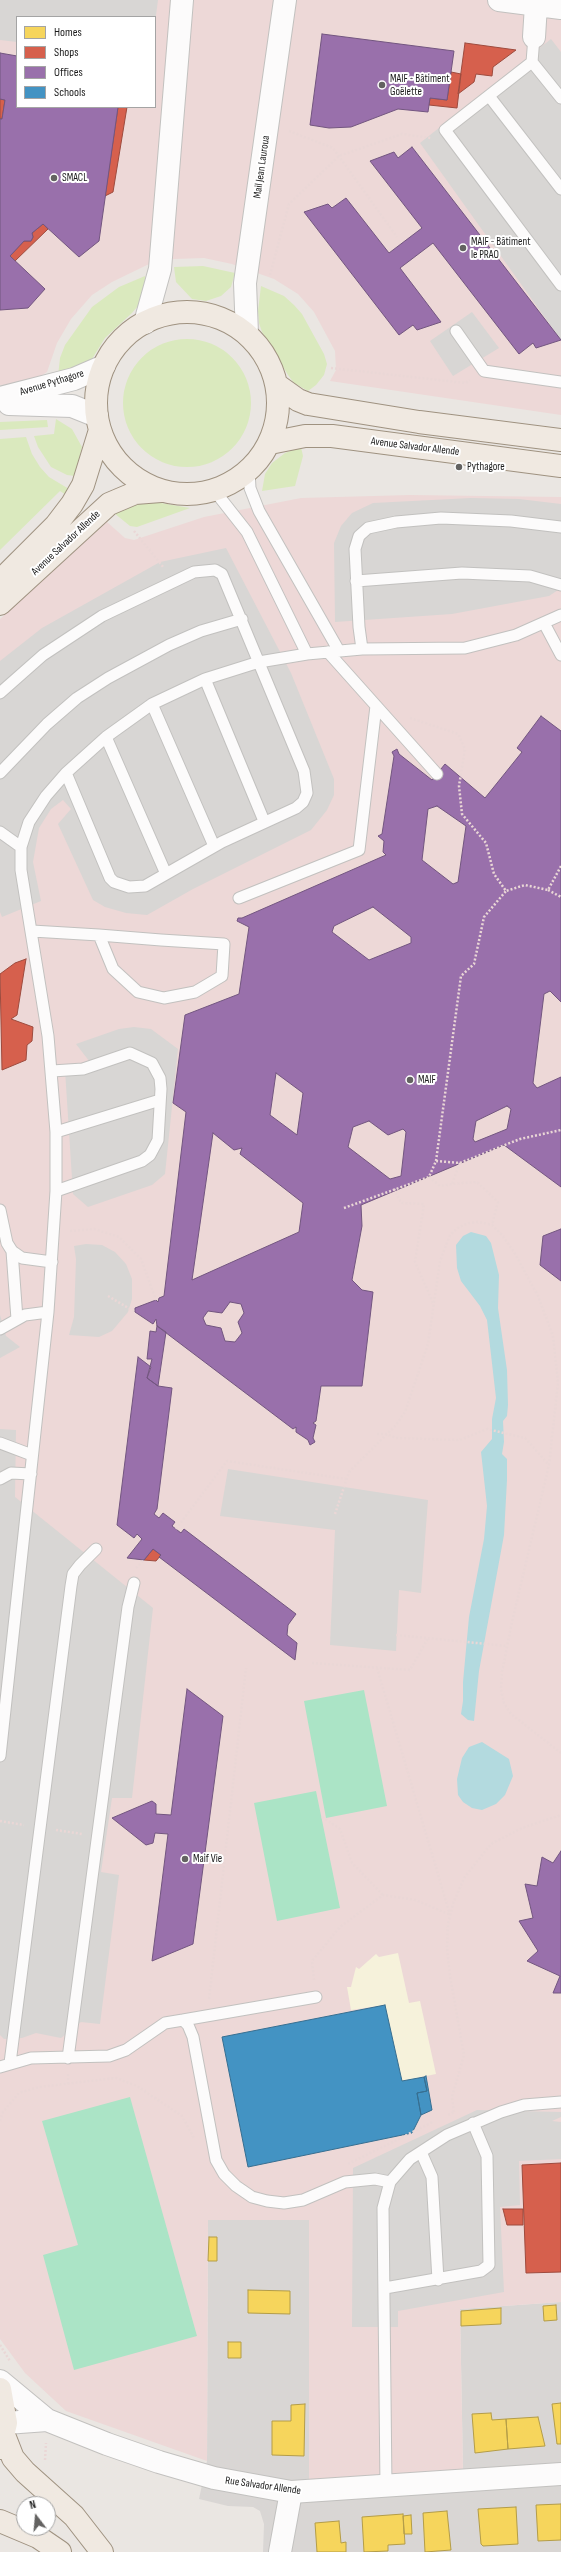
<!DOCTYPE html>
<html>
<head>
<meta charset="utf-8">
<style>
	body { margin:0 }
	#map { position:relative; width:561px; height:2552px; overflow:hidden; background:#eae6e2; font-family:"Sofia Sans Condensed",sans-serif }
	canvas { display:block }
	.legend { position:absolute; left:16px; top:16px; width:140px; height:92px; box-sizing:border-box; background:#fff; border:1px solid #a4a4a4; margin:0; padding:5px 7px; list-style:none; font-size:12px; color:#1b1b1b }
	.legend li { display:flex; align-items:center; gap:8px; height:20px }
	.legend b { width:20px; border:1px solid #a4a4a4 }
	.north { position:absolute; left:16px; top:2496px; width:40px; height:40px; box-sizing:border-box; background:#fff; border:1px solid #a4a4a4; border-radius:50%; rotate:344deg; font-size:11px; font-weight:700; line-height:16px; text-align:center; color:#1b1b1b }
	.north::after { content:''; display:block; margin:auto; width:14px; height:18px; background:#636261; clip-path:polygon(50% 0,100% 100%,50% 72%,0 100%) }
</style>
</head>
<body>
<div id="map">
<canvas width="561" height="2552"></canvas>
<ul class="legend">
<li><b style="height:11px;background:#f6d55c"></b>Homes</li>
<li><b style="height:11px;background:#d6604d"></b>Shops</li>
<li><b style="height:11px;background:#9970ab"></b>Offices</li>
<li><b style="height:11px;background:#4393c3"></b>Schools</li>
</ul>
<div class="north">N</div>
</div>
<script>
const ctx = document.querySelector('canvas').getContext('2d');
ctx.lineJoin = 'round';
function fillPath(path, color) {
  ctx.fillStyle = color;
  ctx.fill(path, 'evenodd');
}
function poly(rows) {
  const path = new Path2D();
  for (const r of rows) {
    if (r.length === 3) {
      path.moveTo(r[0] + r[2], r[1]);
      path.arc(r[0], r[1], r[2], 0, 2 * Math.PI);
      continue;
    }
    path.moveTo(r[0], r[1]);
    for (let i = 2; i < r.length; i += 2) path.lineTo(r[i], r[i + 1]);
  }
  return path;
}
function strokePath(path, color, width, dash) {
  ctx.strokeStyle = color;
  ctx.lineWidth = width;
  ctx.lineCap = dash ? 'butt' : 'round';
  ctx.setLineDash(dash || []);
  ctx.stroke(path);
}
function write(font, color, halo, rows, align = 'center') {
  ctx.font = font + ' "Sofia Sans Condensed",sans-serif';
  ctx.lineWidth = 4;
  ctx.setLineDash([]);
  ctx.textBaseline = 'middle';
  ctx.strokeStyle = halo;
  ctx.fillStyle = color;
  for (const [text, x, y, turn = 0] of rows) {
    ctx.save();
    ctx.translate(x, y);
    ctx.rotate((+turn || 0) * Math.PI / 180);
    ctx.textAlign = isNaN(turn) ? turn : align;
    if (halo) ctx.strokeText(text, 0, 0);
    ctx.fillText(text, 0, 0);
    ctx.restore();
  }
}
const residential = poly([
	[208,2220,309,2220,309,2480,463,2472,460,2309,561,2302,561,2552,263,2552,264,2524,260,2511,253,2507,228,2506,199,2499,207,2461]
]);
const commercial = poly([
	[0,0,561,0,561,415,330,381,336,370,335,351,314,312,298,294,274,279,232,264,204,258,174,259,147,265,112,282,92,295,71,319,57,343,47,372,30,383,0,385],
	[17,17,155,17,155,107,17,107],
	[410,495,561,497,561,2302,460,2309,463,2472,309,2480,309,2220,208,2220,207,2461,66,2411,25,2373,0,2339,0,619,107,522,125,538,134,540,204,517,301,498]
]);
const education = poly([
	[398,1953,409,2003,420,2001,436,2074,402,2081,385,2005,351,2010,347,1987,351,1987,356,1967,359,1969,376,1954,379,1957]
]);
const religious = poly([
	[0,0,158,0,155,23,155,17,17,17,17,42,0,40],
	[551,39,561,52,561,340,420,143],
	[472,312,499,348,453,376,430,341],
	[471,498,519,499,561,504,561,588,549,596,452,614,335,622,334,543,341,526,352,513,373,503],
	[226,548,291,673,334,779,334,795,327,810,311,830,193,889,147,915,126,913,105,907,93,900,58,824,71,809,63,800,51,809,39,828,33,862,41,901,2,917,0,912,0,661,42,628,160,562],
	[134,1027,151,1029,178,1049,165,1174,152,1185,88,1207,73,1194,65,1070,93,1066,76,1044,119,1029],
	[86,1244,102,1245,115,1252,126,1264,132,1279,132,1299,128,1312,112,1331,99,1337,69,1335,74,1317,76,1259,74,1246],
	[0,1315,6,1336,20,1347,0,1358],
	[0,1429,16,1430,15,1497,153,1608,132,1798,112,1798,101,1872,119,1875,100,2024,81,2022,61,2038,36,2033,22,2038,4,2039,0,2035],
	[228,1469,428,1500,421,1593,399,1590,396,1651,330,1645,335,1530,220,1516],
	[477,2110,561,2112,561,2117,552,2121,561,2122,561,2159,519,2161,520,2205,500,2207,504,2292,398,2311,398,2327,352,2327,353,2168]
]);
const grass = poly([
	[203,266,235,273,231,287,221,296,206,301,192,299,176,282,174,267],
	[145,276,145,286,138,306,132,313,105,338,92,359,82,366,58,376,60,358,65,345,92,307,119,287],
	[261,286,284,296,294,305,302,314,324,354,327,364,324,375,316,385,308,391,294,383,288,375,262,332,259,323,258,311],
	[187,403,64],
	[56,419,72,429,82,447,75,476,67,475,51,467,38,447,34,436,54,434],
	[47,420,48,427,0,430,0,422],
	[26,437,32,454,40,467,49,477,69,489,66,495,60,491,0,550,0,439],
	[301,447,303,456,295,486,262,491,265,474,272,463,285,453],
	[147,502,161,503,190,508,137,527,130,526,114,513,119,507]
]);
const pitch = poly([
	[364,1690,387,1806,326,1818,304,1701],
	[316,1791,340,1908,277,1921,254,1803],
	[130,2097,197,2336,74,2370,43,2255,78,2245,42,2121]
]);
const water = poly([
	[471,1232,486,1236,491,1243,499,1275,498,1308,507,1370,508,1405,507,1416,503,1421,504,1442,502,1454,507,1459,507,1480,504,1535,479,1671,474,1721,468,1720,461,1714,463,1701,463,1682,469,1617,484,1539,487,1506,481,1452,492,1439,492,1419,496,1398,487,1320,480,1306,461,1281,457,1268,456,1245,463,1236],
	[482,1742,509,1759,513,1776,505,1795,496,1804,482,1810,472,1808,463,1802,458,1795,457,1779,462,1758,469,1747]
]);
const homes = poly([
	[209,2237,217,2237,217,2261,208,2261,209,2237],
	[248,2290,290,2291,290,2314,248,2313,248,2290],
	[556,2305,557,2320,544,2321,543,2306,556,2305],
	[501,2308,501,2324,461,2326,461,2311,501,2308],
	[228,2342,241,2342,241,2358,228,2358,228,2342],
	[561,2403,561,2444,557,2444,552,2404,561,2403],
	[305,2404,304,2456,272,2455,272,2421,291,2421,291,2405,305,2404],
	[491,2413,492,2420,506,2419,508,2449,475,2453,472,2414,491,2413],
	[538,2417,545,2446,508,2449,506,2419,538,2417],
	[561,2504,561,2540,538,2541,536,2505,561,2504],
	[516,2507,518,2544,483,2546,481,2544,478,2509,516,2507],
	[447,2511,451,2550,425,2552,423,2513,447,2511],
	[403,2514,405,2544,388,2545,388,2551,364,2552,362,2517,403,2514],
	[411,2515,412,2534,404,2534,403,2516,411,2515],
	[339,2521,341,2543,346,2542,346,2552,317,2552,315,2523,339,2521]
]);
const shops = poly([
	[465,43,516,50,493,67,492,76,476,74,474,82,458,94,465,43],
	[451,72,461,74,457,108,429,105,430,98,447,100,451,72],
	[0,99,5,100,2,119,0,119,0,99],
	[118,107,127,107,113,192,105,196,118,107],
	[43,224,48,229,15,261,10,256,24,241,31,241,33,237,32,233,43,224],
	[26,959,17,1015,11,1019,33,1027,32,1041,27,1045,26,1060,2,1070,0,974,15,963,26,959],
	[153,1549,161,1555,156,1561,144,1560,153,1549],
	[561,2163,561,2272,526,2273,522,2165,561,2163],
	[503,2209,523,2209,523,2225,507,2225,503,2209]
]);
const offices = poly([
	[322,34,454,51,447,100,430,98,428,112,398,109,351,127,329,128,310,125,322,34],
	[0,53,17,56,17,107,118,107,99,241,79,257,43,224,32,233,33,237,31,241,24,241,10,256,45,289,28,308,0,310,0,119,2,119,5,100,0,99,0,53],
	[412,147,561,340,536,348,533,343,519,354,433,243,400,268,441,322,417,330,413,325,399,335,304,212,328,204,332,208,346,198,389,253,422,228,370,161,394,152,398,158,412,147],
	[541,716,561,731,561,1002,550,991,544,994,533,1083,537,1088,561,1077,561,1187,504,1145,361,1205,362,1226,352,1280,362,1290,373,1292,362,1386,321,1386,316,1421,313,1423,316,1425,313,1438,315,1442,310,1445,308,1440,296,1432,296,1427,293,1429,157,1326,156,1319,153,1324,135,1312,135,1308,156,1300,158,1302,159,1298,164,1296,186,1112,173,1103,185,1015,239,994,249,927,237,921,238,918,242,918,386,855,383,852,384,841,378,836,382,834,394,756,392,752,397,749,399,754,432,780,445,764,485,798,522,752,517,748,541,716],
	[437,806,466,826,458,882,453,884,422,860,428,809,437,806],
	[373,907,411,937,411,943,369,960,332,932,334,926,373,907],
	[276,1073,303,1093,297,1135,270,1115,276,1073],
	[507,1106,511,1109,507,1129,475,1142,473,1139,476,1121,507,1106],
	[369,1121,388,1135,403,1129,406,1132,401,1176,390,1179,348,1147,353,1127,369,1121],
	[213,1133,234,1150,242,1148,240,1154,303,1203,299,1232,192,1280,213,1133],
	[230,1302,241,1304,244,1313,238,1322,242,1333,235,1342,225,1341,221,1328,206,1325,203,1318,208,1311,222,1313,230,1302],
	[561,1229,561,1281,540,1265,543,1236,561,1229],
	[157,1326,166,1332,158,1386,147,1378,152,1359,147,1359,150,1331,156,1332,157,1326],
	[138,1357,151,1367,147,1378,158,1386,172,1388,157,1509,154,1514,159,1518,163,1513,175,1522,172,1526,181,1533,184,1529,296,1614,288,1625,287,1635,297,1643,295,1660,159,1557,161,1555,153,1549,144,1560,127,1558,142,1539,137,1534,134,1538,117,1525,138,1357],
	[187,1689,223,1716,193,1944,152,1961,168,1834,155,1833,153,1843,146,1845,112,1818,152,1801,156,1804,156,1814,171,1815,187,1689],
	[561,1851,561,1993,553,1993,560,1976,527,1961,538,1951,519,1921,533,1918,525,1884,537,1886,542,1857,553,1863,561,1851]
]);
const schools = poly([
	[385,2005,402,2081,424,2077,427,2091,417,2093,421,2115,412,2133,248,2167,222,2037,385,2005],
	[426,2076,432,2110,421,2115,417,2093,427,2091,424,2077,426,2076]
]);
const path = poly([
	[289,131,333,148,397,237],
	[270,275,289,204,339,156,402,134,431,138],
	[331,368,466,383,470,380],
	[134,531,164,568],
	[410,718,458,734,465,749,459,786,462,814,486,843,494,874,506,891,525,885,548,890,561,866],
	[548,890,561,897],
	[436,1161,461,976,474,964,484,917,506,891],
	[460,1163,452,1184,477,1182,498,1202,492,1225],
	[429,1177,440,1186,452,1184],
	[394,1189,401,1203,424,1204,415,1262,434,1305],
	[344,1208,429,1177,436,1161,460,1163,520,1139,561,1130],
	[70,1231,94,1229,119,1237,141,1259,156,1300],
	[108,1296,135,1312],
	[377,1434,387,1434,396,1438,460,1440,487,1429,525,1438,549,1465],
	[335,1514,349,1472,396,1425,405,1412,428,1344,440,1261,450,1235,459,1227,469,1223,479,1222,492,1225,502,1235,514,1252,538,1296,553,1336,558,1383,549,1465,512,1622,502,1672,501,1689,504,1703,511,1714,561,1753],
	[176,1529,227,1461,346,1479],
	[136,1568,144,1560],
	[396,1635,507,1646],
	[312,1663,410,1670,428,1638],
	[377,1668,450,1915],
	[322,1817,340,1829,352,1863,383,1895],
	[0,1821,24,1825],
	[56,1830,82,1834],
	[314,1980,312,1961,340,1927,383,1895,415,1900,451,1915],
	[209,1999,246,1668],
	[68,2084,68,2073],
	[454,2112,452,2097,464,2055,450,1976,447,1948,448,1924,453,1904,464,1878,491,1844,522,1828,561,1815],
	[448,2115,454,2112],
	[0,2121,3,2112,19,2093,39,2087,116,2078,137,2086,182,2116,194,2138],
	[348,2164,433,2122],
	[0,2345,10,2361],
	[45,2460,46,2443]
]);
const service = poly([
	[534,37,532,62,561,98],
	[532,62,445,130,561,285],
	[489,96,561,189],
	[456,331,484,371,561,382],
	[249,471,250,488,259,511,339,651],
	[214,490,247,532,307,654],
	[356,581,462,573,530,576,561,585],
	[544,623,561,655],
	[362,649,359,627,355,549,359,536,368,528,396,522,441,518,511,521,561,527],
	[328,652,437,774],
	[205,679,264,821],
	[0,693,43,655,102,616,194,572,215,570,222,574,304,771,307,793,303,802,296,808,222,842,145,886,129,887,114,882,110,878,66,773],
	[152,704,214,846],
	[106,737,166,874],
	[0,773,47,724,77,698,108,678,169,645,201,631,242,619],
	[0,832,21,847],
	[239,898,359,850,376,706],
	[32,931,99,935,161,940,224,944,222,976,195,992,164,998,138,992,113,969,99,935],
	[52,1071,83,1069,130,1053,152,1063,160,1078,161,1089,158,1140,150,1155,142,1161,56,1191],
	[56,1132,160,1100],
	[0,1210,7,1243,12,1251,22,1258,52,1262],
	[12,1251,17,1319],
	[0,1329,25,1315,48,1312],
	[0,1443,32,1455],
	[0,1479,11,1473,31,1474],
	[0,1756,48,1312,56,1191,56,1132,48,1036,21,870,21,847,29,822,46,796,66,773,106,737,152,704,205,679,259,662,307,654,362,649,465,648,516,635,561,615],
	[183,2020,316,1997],
	[68,2058,128,1607,134,1583],
	[10,2063,71,1586,73,1574,80,1565,96,1549],
	[0,2067,31,2058,109,2056,126,2050,165,2023,183,2020,188,2025,193,2037,216,2160,224,2174,236,2186,252,2197,267,2201,284,2203,303,2200,345,2182,375,2179,390,2182],
	[421,2152,432,2177,438,2280],
	[385,2288,481,2271,489,2265,487,2156,473,2123],
	[386,2487,383,2208,390,2182,410,2159,447,2135,501,2112,524,2105,561,2102]
]);
const minor = poly([
	[499,0,561,8],
	[534,37,536,5],
	[145,323,160,269,182,0],
	[247,334,245,283,285,0],
	[0,398,74,379,104,366],
	[9,404,72,406,97,416],
	[280,2552,291,2492]
]);
const tertiary = poly([
	[0,2381,47,2420,107,2444,159,2462,214,2478,291,2492,561,2474],
	[6,2423,47,2420]
]);
const primary = poly([
	[187,403,91],
	[277,385,298,400,308,404,419,422,561,440],
	[270,443,305,436,332,436,561,466],
	[0,581,56,525,72,504,83,485,100,430],
	[0,604,109,504,135,493,161,491],
	[0,2389,6,2423,0,2448],
	[4,2435,13,2458,25,2472,74,2516,102,2552],
	[0,2521,38,2537,60,2552]
]);
const markers = [
	[382,85,4,"#636261"],
	[54,178,4,"#636261"],
	[463,248,4,"#636261"],
	[459,467,4,"#636261"],
	[410,1080,4,"#636261"],
	[185,1859,4,"#636261"]
];
const poiNames = [
	["MAIF - Bâtiment",390,79],
	["Goëlette",390,92],
	["SMACL",62,178],
	["MAIF - Bâtiment",471,242],
	["le PRAO",471,255],
	["Pythagore",467,467],
	["MAIF",418,1080],
	["Maif Vie",193,1859]
];
const streetNames = [
	["Mail Jean Lauroua",262,167,-82],
	["Avenue Pythagore",52,383,-17],
	["Avenue Salvador Allende",415,447,7],
	["Avenue Salvador Allende",66,543,-43],
	["Rue Salvador Allende",263,2486,8]
];
fillPath(residential, '#d9d6d4');
fillPath(commercial, '#edd8d7');
fillPath(education, '#f6f2db');
fillPath(religious, '#d8d6d4');
fillPath(grass, '#dae9be');
fillPath(pitch, '#abe4c6');
fillPath(water, '#b3dadf');
fillPath(homes, '#f6d55c');
strokePath(homes, '#b49d48', 1);
fillPath(shops, '#d6604d');
strokePath(shops, '#9e4b3e', 1);
fillPath(offices, '#9970ab');
strokePath(offices, '#735680', 1);
fillPath(schools, '#4393c3');
strokePath(schools, '#376f91', 1);
strokePath(service, '#c2c1bf', 13);
strokePath(minor, '#c2c1bf', 24);
strokePath(tertiary, '#c2c1bf', 24);
strokePath(primary, '#9f9280', 24);
strokePath(path, '#ead7d6', 2.5, [2, 2]);
strokePath(service, '#fcfbfb', 11);
strokePath(minor, '#fcfbfb', 22);
strokePath(tertiary, '#fcfbfb', 22);
strokePath(primary, '#f0e9e1', 22);
for (const [x, y, r, color] of markers) {
  const dot = new Path2D();
  dot.arc(x, y, r, 0, 2 * Math.PI);
  ctx.fillStyle = color;
  ctx.fill(dot);
  strokePath(dot, '#fff', 1.5);
}
write('11px', '#1b1b1b', '#fff', poiNames, 'left');
write('11px', '#1b1b1b', '#fff', streetNames);
</script>
</body>
</html>
